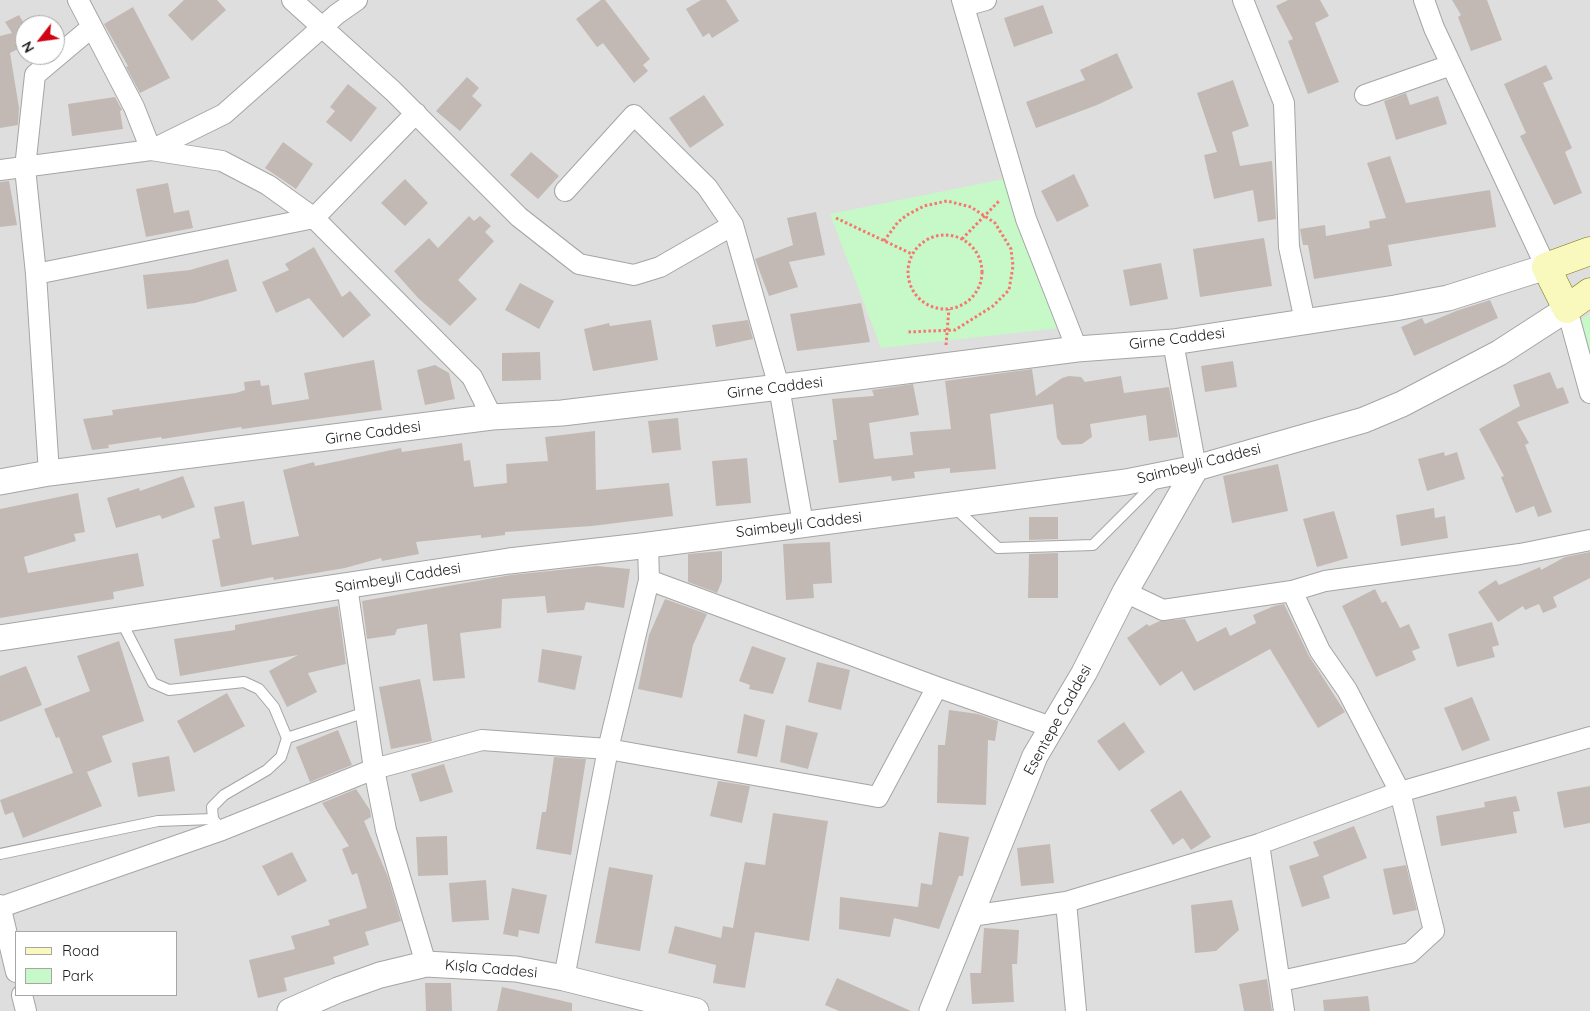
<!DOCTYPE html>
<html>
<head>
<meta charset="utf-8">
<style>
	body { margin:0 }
	#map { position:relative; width:1590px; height:1011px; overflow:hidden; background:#f1ede8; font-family:Quicksand,sans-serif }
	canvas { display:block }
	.legend { position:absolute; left:15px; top:931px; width:162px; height:65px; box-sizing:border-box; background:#fff; border:1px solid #a6a6a6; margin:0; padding:6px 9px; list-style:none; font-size:15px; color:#212121 }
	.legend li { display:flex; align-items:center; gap:10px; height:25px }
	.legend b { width:25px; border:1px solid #a6a6a6 }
	.north { position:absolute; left:15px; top:15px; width:50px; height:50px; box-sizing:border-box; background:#fff; border:1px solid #a6a6a6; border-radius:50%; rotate:240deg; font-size:14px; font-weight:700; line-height:20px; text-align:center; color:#212121 }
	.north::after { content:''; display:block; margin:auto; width:18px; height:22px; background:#cf0311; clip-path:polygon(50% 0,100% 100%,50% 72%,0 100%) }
</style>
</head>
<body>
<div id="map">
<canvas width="1590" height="1011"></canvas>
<ul class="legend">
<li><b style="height:6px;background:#f9f8bd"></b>Road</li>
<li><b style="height:14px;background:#c6f9c7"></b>Park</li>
</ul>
<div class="north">N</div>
</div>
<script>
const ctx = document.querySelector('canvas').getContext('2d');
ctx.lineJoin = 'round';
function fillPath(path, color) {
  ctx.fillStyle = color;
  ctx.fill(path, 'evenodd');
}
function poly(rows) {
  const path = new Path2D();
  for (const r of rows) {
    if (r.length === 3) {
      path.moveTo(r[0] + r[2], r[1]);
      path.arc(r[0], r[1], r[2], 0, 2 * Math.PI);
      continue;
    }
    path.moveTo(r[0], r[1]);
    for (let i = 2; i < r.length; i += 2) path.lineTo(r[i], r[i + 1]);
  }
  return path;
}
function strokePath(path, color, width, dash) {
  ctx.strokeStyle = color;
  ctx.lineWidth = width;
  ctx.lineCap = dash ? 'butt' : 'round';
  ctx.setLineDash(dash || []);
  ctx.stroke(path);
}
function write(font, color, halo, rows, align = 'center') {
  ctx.font = font + ' Quicksand,sans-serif';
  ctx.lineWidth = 5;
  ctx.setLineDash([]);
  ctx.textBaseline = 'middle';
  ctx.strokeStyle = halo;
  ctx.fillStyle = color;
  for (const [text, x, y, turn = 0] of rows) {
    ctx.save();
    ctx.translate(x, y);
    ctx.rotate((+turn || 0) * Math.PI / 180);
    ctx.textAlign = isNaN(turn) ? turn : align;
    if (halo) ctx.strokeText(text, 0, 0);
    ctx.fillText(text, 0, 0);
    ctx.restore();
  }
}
const residential = poly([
	[0,0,1590,0,1590,1011,0,1011],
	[25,25,55,25,55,55,25,55],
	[16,932,176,932,176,995,16,995]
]);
const park = poly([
	[1004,179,1059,328,881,348,830,214],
	[1590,314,1590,357,1579,321]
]);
const building = poly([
	[184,0,217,0,226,10,192,41,168,15],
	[601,0,605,0,650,59,643,65,648,71,634,83,603,43,597,47,576,19],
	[701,0,726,0,739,21,712,38,709,33,703,37,686,9],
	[1288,0,1320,0,1329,16,1315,23,1339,82,1308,94,1288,41,1293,39,1276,6],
	[1452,0,1487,0,1502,40,1471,51,1458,17,1461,15],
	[1043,5,1053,33,1014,47,1004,18],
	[133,7,170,78,140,93,126,67,128,66,104,24],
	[19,15,25,25,25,58,20,48,10,53,19,108,18,125,0,128,0,36,12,33,5,22],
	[1117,53,1133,88,1097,105,1036,128,1026,102,1085,80,1080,70],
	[1546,65,1553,79,1543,83,1572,148,1565,152,1582,193,1554,205,1520,136,1526,133,1504,84],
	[467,77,479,88,472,96,482,105,460,131,436,111],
	[1233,80,1249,126,1232,132,1240,166,1272,161,1276,219,1258,222,1253,190,1214,199,1204,155,1217,152,1197,93],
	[348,84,377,108,351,142,326,122,335,111,330,107],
	[1406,93,1410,105,1438,96,1447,124,1396,140,1384,101],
	[704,95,724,125,690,148,669,118],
	[115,97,122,110,120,111,123,129,72,136,68,104],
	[283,142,313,164,296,189,265,168],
	[531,152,559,176,538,199,510,175],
	[1390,156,1406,203,1490,190,1496,227,1388,245,1392,266,1314,279,1308,245,1303,245,1300,229,1325,225,1326,236,1370,228,1369,221,1386,218,1367,163],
	[1074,174,1089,206,1057,222,1041,191],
	[405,179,428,203,405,226,381,203],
	[9,181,17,225,0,227,0,182],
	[168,183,174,213,189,210,193,228,146,237,136,189],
	[816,212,825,255,789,262,798,287,769,296,755,259,793,245,787,218],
	[469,216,474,221,480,216,491,226,485,232,494,241,458,280,477,299,450,326,418,298,394,271,429,238,438,248],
	[1264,238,1272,286,1200,297,1193,249],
	[314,247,342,297,350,291,371,315,343,338,309,298,276,313,262,282,289,270,285,264],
	[228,259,237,291,195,303,147,309,143,275,190,270],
	[1161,263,1168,299,1130,306,1123,270],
	[520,283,554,301,539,329,505,310],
	[1490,300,1498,318,1414,356,1401,327,1422,318,1425,324,1456,311],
	[861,303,870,342,797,351,790,314],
	[651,320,658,360,593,371,584,329,609,323,610,326],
	[748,320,753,339,716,347,712,325],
	[540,352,541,380,502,381,502,353],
	[374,360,382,410,242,429,241,427,162,439,161,437,108,445,109,448,92,450,83,419,113,415,112,410,236,393,245,390,244,382,260,380,261,386,269,385,272,405,309,399,304,373],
	[1233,361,1237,387,1205,392,1201,366],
	[435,365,449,373,455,399,425,405,417,370],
	[1032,369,1036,396,1062,378,1069,376,1081,377,1085,382,1121,376,1124,393,1169,387,1178,437,1149,441,1146,415,1090,424,1092,437,1082,444,1062,445,1057,438,1053,404,990,414,996,469,950,473,950,468,914,472,915,478,892,481,891,476,839,483,833,440,837,440,832,399,874,396,872,390,913,384,919,415,869,423,874,459,913,455,910,432,951,429,945,381],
	[1550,372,1557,389,1563,387,1569,403,1517,422,1529,443,1525,445,1552,512,1538,517,1534,506,1516,513,1501,477,1504,476,1479,429,1520,406,1513,385],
	[678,418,681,450,652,453,648,421],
	[595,431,596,490,669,483,673,516,592,526,505,532,505,535,481,538,481,535,416,542,419,554,382,561,381,558,345,568,274,580,273,577,221,587,212,540,220,538,214,507,244,501,252,545,299,536,283,470,314,462,315,466,401,448,402,452,462,443,464,461,470,460,474,487,507,483,506,464,548,461,545,437],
	[1444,452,1445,456,1457,452,1465,479,1427,491,1418,459],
	[747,458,751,503,716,506,712,461],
	[1278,464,1288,511,1232,523,1223,476],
	[183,476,195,507,162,519,160,515,116,528,107,498,139,488,140,491],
	[78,493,85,532,74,534,76,541,24,557,28,573,138,553,144,586,113,592,114,599,0,618,0,509],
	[1434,508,1435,518,1445,516,1448,538,1401,546,1396,515],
	[1334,511,1348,558,1317,567,1303,519],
	[1029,517,1058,517,1058,539,1029,540],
	[830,542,832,583,813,584,814,598,786,600,783,544],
	[722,551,722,581,717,593,688,582,688,554],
	[1590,552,1590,578,1553,597,1557,607,1543,613,1539,604,1525,610,1523,606,1498,622,1478,592,1496,580,1499,585,1540,567,1541,570,1565,557],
	[1058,553,1058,598,1028,598,1029,554],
	[597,566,630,569,624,608,586,602,584,610,547,613,545,596,502,599,501,628,460,633,465,678,433,681,427,624,397,629,395,635,367,639,362,601,511,575],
	[1375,589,1382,603,1386,601,1400,628,1409,624,1420,648,1412,651,1416,660,1376,677,1342,606],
	[665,599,707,614,693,645,682,698,638,689,649,635],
	[1284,604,1309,656,1345,712,1318,728,1270,649,1194,691,1182,671,1160,686,1127,638,1147,624,1149,626,1160,621,1185,619,1197,642,1226,627,1230,636,1256,623,1253,615,1274,606],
	[338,606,346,664,308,673,317,692,287,707,269,671,298,655,180,676,174,639,235,630,235,625],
	[1492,622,1499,645,1492,647,1495,657,1457,667,1448,634],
	[119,641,144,721,102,736,112,762,87,772,102,806,23,838,13,812,5,815,0,800,73,773,59,737,56,738,44,709,90,691,77,656],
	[752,646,786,658,773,694,749,689,750,685,739,681],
	[542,649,582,656,575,690,538,682],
	[817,662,850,670,841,710,808,702],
	[26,666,42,705,0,722,0,676],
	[420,679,432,741,391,749,379,687],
	[227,693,245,726,194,753,177,721],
	[1472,697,1490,740,1462,751,1444,708],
	[949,710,978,714,998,721,995,741,988,740,986,805,937,803,938,745,945,745],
	[744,714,765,720,757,757,737,753],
	[1124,722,1145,752,1119,771,1097,741],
	[786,725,818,733,808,769,780,762],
	[338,730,352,765,310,782,296,747],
	[169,756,175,791,138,797,132,763],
	[554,757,586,759,571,855,536,849,542,812,546,812],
	[444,764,453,792,420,802,411,774],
	[718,781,750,786,742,823,710,816],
	[1590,786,1590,823,1564,828,1557,792],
	[356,789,370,810,371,817,364,821,388,877,401,921,365,932,369,945,333,957,335,964,284,978,287,991,258,998,249,960,295,949,291,936,330,925,328,920,367,908,357,873,352,875,342,849,349,846,322,803],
	[1181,790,1211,837,1191,850,1183,838,1173,845,1150,810],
	[1516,796,1520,811,1513,812,1517,833,1441,846,1436,816,1485,807,1484,802],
	[773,813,828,821,809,941,755,932,745,988,713,983,716,965,668,953,675,926,721,938,723,926,733,928,745,862,765,865],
	[1354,826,1367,858,1323,876,1330,898,1302,907,1289,866,1319,856,1313,842],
	[939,832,969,837,963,876,959,876,939,929,894,918,890,937,839,929,840,897,918,907,921,883,932,885],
	[447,836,448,875,418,876,416,837],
	[1050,844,1054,883,1021,886,1017,848],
	[292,852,307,881,278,896,262,866],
	[1406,865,1417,910,1393,915,1383,869],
	[609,867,653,875,640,951,595,943],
	[486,880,489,920,452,922,449,883],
	[512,888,547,895,539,934,519,930,518,937,503,934],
	[1232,900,1239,930,1216,951,1195,953,1191,905],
	[984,928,1019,930,1017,964,1012,964,1014,1002,972,1004,970,973,981,973],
	[837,978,911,1011,839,1011,825,1005],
	[1267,979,1272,1011,1244,1011,1239,984],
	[425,983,451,983,452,1011,426,1011],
	[502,987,572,1003,572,1011,497,1011],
	[1368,996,1370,1011,1324,1011,1323,1000]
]);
const path = poly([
	[836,218,912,254],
	[945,272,37],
	[962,239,1000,200],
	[884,241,898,222,907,215,924,206,947,201,971,207,995,223,1011,249,1013,266,1009,290,993,306,955,330,907,332],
	[946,345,949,309]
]);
const service = poly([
	[955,508,998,548,1093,545,1157,481],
	[120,619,153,683,169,690,244,682,259,689,274,707,287,738,281,757,267,770,224,795,212,807,213,819,222,830],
	[287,738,366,712],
	[0,854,158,821,213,819]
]);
const minor = poly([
	[78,0,134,107,151,150,224,114,337,14,357,0],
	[292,0,393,91,519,217,579,264,634,275,660,267,733,225],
	[962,0,1026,219,1077,349],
	[1243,0,1284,103,1289,247,1305,321],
	[1424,0,1434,28,1546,267],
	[964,6,986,0],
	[1365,95,1451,65],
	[0,170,151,150,222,161,268,185,314,218,472,377,492,417],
	[565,191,634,115,707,187,733,225,779,387,803,524],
	[36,274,314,218,416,113],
	[1567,309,1590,393],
	[1173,342,1196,468],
	[49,473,36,274,25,168,35,75,92,27],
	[649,580,937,687,1051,727],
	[347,586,374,769,386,830,426,964],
	[1125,592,1163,610,1292,591,1325,581,1520,554,1590,540],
	[1259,844,1284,1011],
	[1066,902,1076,1011],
	[0,905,16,972],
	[1,907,222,830,374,769,482,740,608,749,878,797,937,687],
	[971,916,1066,902,1259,844,1400,792,1590,737],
	[564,978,608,749,649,580,648,545],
	[1281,981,1410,953,1434,931,1400,792,1347,690,1320,651,1292,591],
	[22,995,26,1011]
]);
const tertiary = poly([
	[0,482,49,473,492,417,562,413,788,386,1077,349,1173,342,1395,308,1448,298,1546,267],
	[0,638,509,561,641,546,1126,482,1196,468,1364,420,1402,404,1499,353,1567,309],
	[290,1011,338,990,380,975,426,964,516,969,564,978,696,1011],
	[932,1011,1035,756,1084,673,1125,592,1196,468]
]);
const secondary = poly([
	[1590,251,1546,267,1567,309,1590,292]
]);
const streetNames = [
	["Girne Caddesi",1177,339,-7],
	["Girne Caddesi",775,388,-7],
	["Girne Caddesi",373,433,-8],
	["Saimbeyli Caddesi",1199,464,-14],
	["Saimbeyli Caddesi",799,525,-7],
	["Saimbeyli Caddesi",398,578,-9],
	["Esentepe Caddesi",1058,720,-61],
	["Kışla Caddesi",491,969,5]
];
fillPath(residential, '#dfdede');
fillPath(park, '#c6f9c7');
fillPath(building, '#c2b9b4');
strokePath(service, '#a5a5a5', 12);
strokePath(minor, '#a5a5a5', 22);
strokePath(tertiary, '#a5a5a5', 27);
strokePath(secondary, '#757906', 29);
strokePath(path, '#f87671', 3, [2.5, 2.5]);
strokePath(service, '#fff', 10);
strokePath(minor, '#fff', 20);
strokePath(tertiary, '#fff', 25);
strokePath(secondary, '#f9f8bd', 28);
write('15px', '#212121', '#fff', streetNames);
</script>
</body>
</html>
